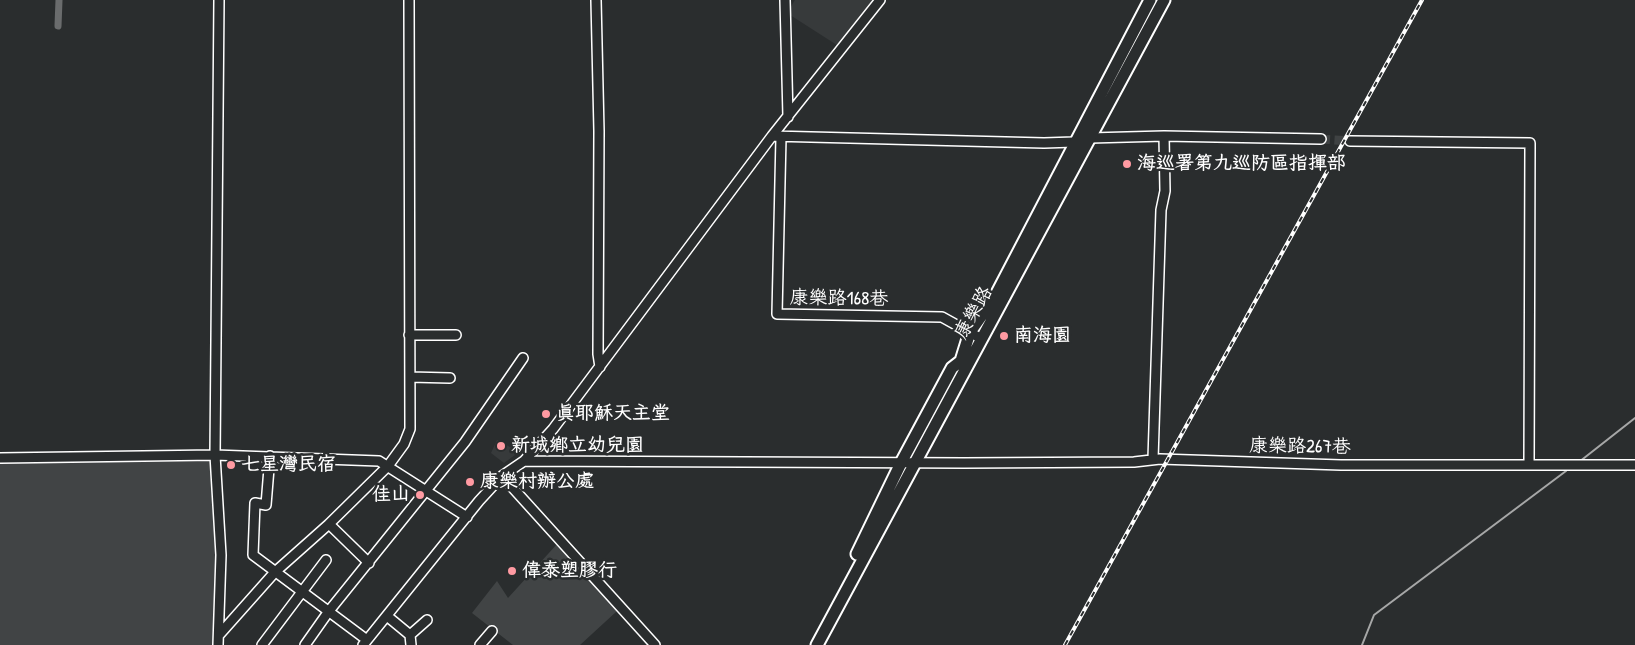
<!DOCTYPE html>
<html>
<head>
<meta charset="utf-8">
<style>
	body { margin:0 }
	canvas { display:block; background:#2a2d2e }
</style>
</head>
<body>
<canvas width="1635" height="645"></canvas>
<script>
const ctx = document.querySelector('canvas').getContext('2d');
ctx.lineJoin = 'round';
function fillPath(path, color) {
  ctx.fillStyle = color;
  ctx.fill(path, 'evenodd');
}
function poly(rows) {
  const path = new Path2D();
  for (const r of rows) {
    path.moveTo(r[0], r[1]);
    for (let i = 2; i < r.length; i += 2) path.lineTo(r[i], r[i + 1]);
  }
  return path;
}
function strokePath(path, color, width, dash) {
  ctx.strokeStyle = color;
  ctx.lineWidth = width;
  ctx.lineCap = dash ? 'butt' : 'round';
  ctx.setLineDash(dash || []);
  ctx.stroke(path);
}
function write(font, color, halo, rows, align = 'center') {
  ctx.font = font + ' "Patrick Hand","LXGW WenKai TC",sans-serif';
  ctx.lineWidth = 5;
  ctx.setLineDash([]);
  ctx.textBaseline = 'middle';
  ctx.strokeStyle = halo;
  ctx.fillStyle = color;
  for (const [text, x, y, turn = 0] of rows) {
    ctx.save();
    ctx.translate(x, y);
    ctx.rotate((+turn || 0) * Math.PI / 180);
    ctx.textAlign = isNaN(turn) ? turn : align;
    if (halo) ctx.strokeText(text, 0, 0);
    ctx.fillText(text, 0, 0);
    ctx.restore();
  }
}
const built = poly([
	[795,0,874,0,840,47,787,13],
	[497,440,519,452,504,463,491,453]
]);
const green = poly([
	[214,461,220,465,218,645,0,645,0,463],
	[558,543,617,611,580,645,513,645,472,613,497,581,508,598]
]);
const stream = poly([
	[1579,462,1635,418],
	[1362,645,1374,615,1566,471]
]);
const canal = poly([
	[58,26,59,0]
]);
const minorTunnel = poly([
	[1321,139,1350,141]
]);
const minor = poly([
	[596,0,599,131,598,354,600,367],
	[785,0,788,117],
	[772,136,1044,143,1074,142,1090,138,1164,136,1321,139],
	[781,137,777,314,942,317,980,338],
	[1350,141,1530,143,1529,465],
	[409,335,456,335],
	[410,377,450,378],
	[270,456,266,505,255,503,253,555,367,640],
	[0,458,215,455,379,461,467,517],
	[1153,459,1161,210,1165,191,1164,136],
	[524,461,964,463,1134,462,1160,459,1341,465,1635,465],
	[502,476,655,645],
	[329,524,369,563],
	[387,616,410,635,411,645],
	[219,635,275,572,329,524,388,466,404,444,410,429,409,0],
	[410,635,427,620],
	[218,645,221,555,215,455,219,0],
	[262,645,326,560],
	[305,645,329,611,465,442,523,358],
	[363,645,479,501,502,476,524,461,553,429,772,136,880,0],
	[480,645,492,631]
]);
const major = poly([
	[857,554,902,461,952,368,961,361,970,332,995,297,1150,0],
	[817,645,1164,0]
]);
const rail = poly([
	[1065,645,1422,0]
]);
const markers = [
	[1127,164,5,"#ff9aa2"],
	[1004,336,5,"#ff9aa2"],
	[546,414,5,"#ff9aa2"],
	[501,446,5,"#ff9aa2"],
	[231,465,5,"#ff9aa2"],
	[470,482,5,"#ff9aa2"],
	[420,495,5,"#ff9aa2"],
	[512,571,5,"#ff9aa2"]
];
const poiNames = [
	["海巡署第九巡防區指揮部",1137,164],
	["南海園",1014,336],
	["真耶穌天主堂",556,414],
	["新城鄉立幼兒園",511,446],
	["七星灣民宿",241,465],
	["康樂村辦公處",480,482],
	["佳山",410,495,"right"],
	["偉泰塑膠行",522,571]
];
const streetNames = [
	["康樂路168巷",839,299,1],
	["康樂路",974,313,-61],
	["康樂路267巷",1300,447,1]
];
fillPath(built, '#373a3b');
fillPath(green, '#414445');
strokePath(stream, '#a6a7a7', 2);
strokePath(canal, '#6a6c6d', 7);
strokePath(minorTunnel, '#3f4243', 9, [9, 4.5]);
strokePath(minor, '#fff', 12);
strokePath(major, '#fff', 15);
strokePath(minor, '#2a2d2e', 9);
strokePath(major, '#2a2d2e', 11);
strokePath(rail, '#fff', 4);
strokePath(rail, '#2a2d2e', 2, [5.5]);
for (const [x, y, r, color] of markers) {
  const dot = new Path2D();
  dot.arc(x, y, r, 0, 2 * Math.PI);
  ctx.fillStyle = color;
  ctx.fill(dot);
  strokePath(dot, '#2a2d2e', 2);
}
write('bold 19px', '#fff', '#2a2d2e', poiNames, 'left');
write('19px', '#fff', '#2a2d2e', streetNames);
</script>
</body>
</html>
